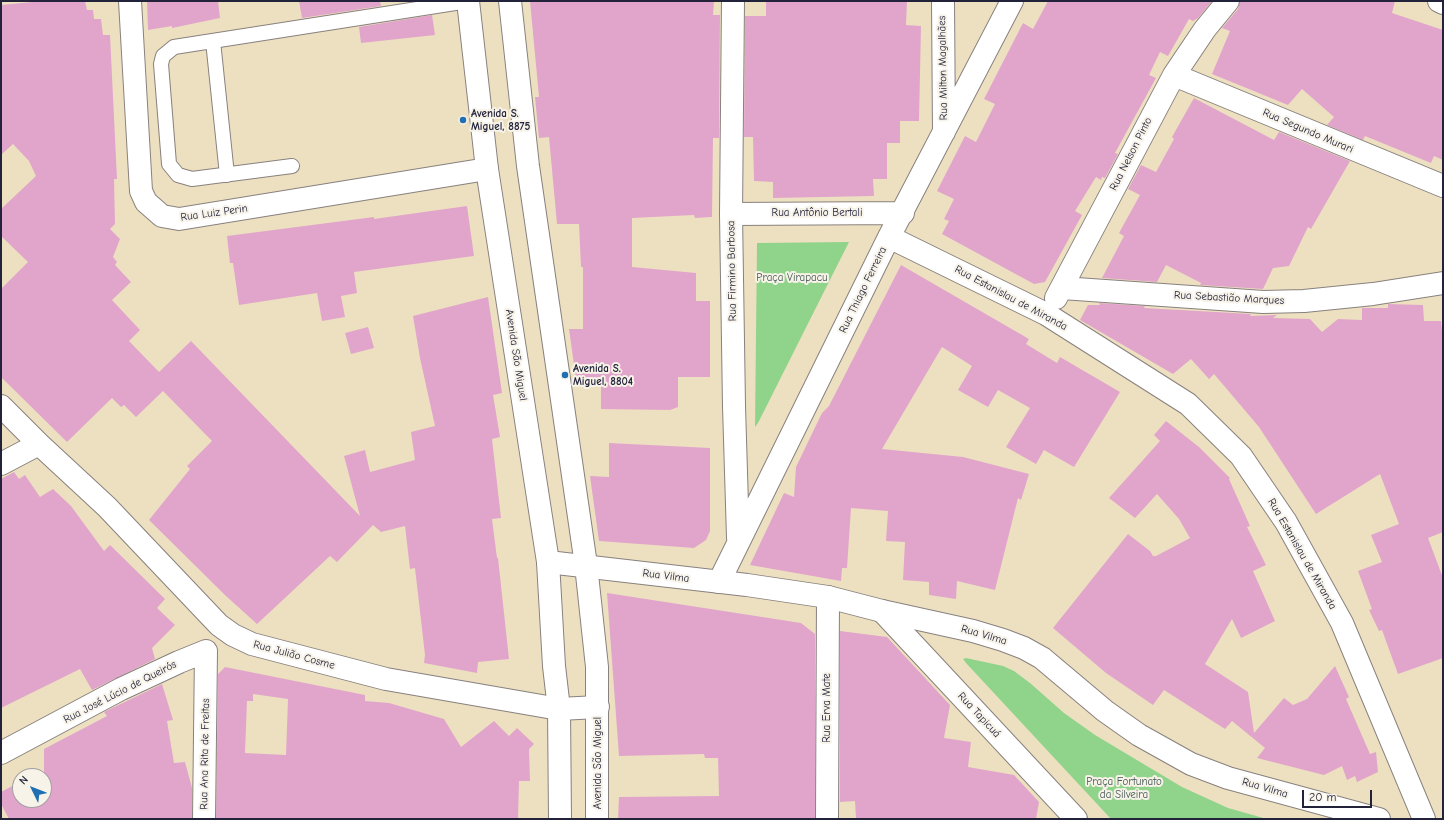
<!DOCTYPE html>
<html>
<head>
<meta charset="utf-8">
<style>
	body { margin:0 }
	#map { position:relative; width:1444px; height:820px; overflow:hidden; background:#ede0c0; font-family:"Comic Neue",sans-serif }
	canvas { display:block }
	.frame { position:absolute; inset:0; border:2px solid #22223b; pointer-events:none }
	.north { position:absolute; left:12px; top:768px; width:40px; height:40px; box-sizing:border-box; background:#f7f3e8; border:1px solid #a29fa3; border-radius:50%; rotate:313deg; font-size:11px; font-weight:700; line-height:16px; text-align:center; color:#22223b }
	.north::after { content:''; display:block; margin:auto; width:14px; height:18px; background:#1f6fb2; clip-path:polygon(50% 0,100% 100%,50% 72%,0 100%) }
	.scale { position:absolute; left:1302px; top:790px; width:70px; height:18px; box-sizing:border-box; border:2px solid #22223b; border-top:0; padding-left:5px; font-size:12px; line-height:14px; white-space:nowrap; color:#22223b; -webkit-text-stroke:3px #f7f3e8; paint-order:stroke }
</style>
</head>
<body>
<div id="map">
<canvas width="1444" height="820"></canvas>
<div class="frame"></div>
<div class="north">N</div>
<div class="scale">20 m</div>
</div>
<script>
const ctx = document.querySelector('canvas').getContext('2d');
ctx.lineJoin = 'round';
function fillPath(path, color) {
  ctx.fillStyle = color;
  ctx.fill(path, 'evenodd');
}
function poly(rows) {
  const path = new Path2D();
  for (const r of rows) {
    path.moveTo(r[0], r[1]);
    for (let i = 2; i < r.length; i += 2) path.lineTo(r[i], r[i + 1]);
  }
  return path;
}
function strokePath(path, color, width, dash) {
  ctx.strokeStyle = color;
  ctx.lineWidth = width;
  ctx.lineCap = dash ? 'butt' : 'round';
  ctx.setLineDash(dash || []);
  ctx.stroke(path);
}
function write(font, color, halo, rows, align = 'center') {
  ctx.font = font + ' "Comic Neue",sans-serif';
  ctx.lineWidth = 4;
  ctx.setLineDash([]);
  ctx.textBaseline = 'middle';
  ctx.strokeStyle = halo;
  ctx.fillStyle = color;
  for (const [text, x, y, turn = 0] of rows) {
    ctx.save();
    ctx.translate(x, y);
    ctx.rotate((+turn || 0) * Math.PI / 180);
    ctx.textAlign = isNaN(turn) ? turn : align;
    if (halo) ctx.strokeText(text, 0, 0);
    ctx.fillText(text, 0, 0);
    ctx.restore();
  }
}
const green = poly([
	[849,242,758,423,755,427,757,243],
	[966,658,1003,666,1014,671,1030,683,1064,713,1095,735,1182,787,1228,808,1267,819,1111,819,966,663,963,659]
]);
const building = poly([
	[43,1,85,1,87,10,93,10,94,19,101,19,103,35,110,35,117,179,114,179,115,224,110,229,120,239,113,257,117,262,115,265,131,282,112,300,140,330,129,341,159,372,191,341,360,516,344,456,365,450,370,472,415,460,411,432,435,426,420,358,413,316,488,297,502,393,493,395,500,437,492,439,501,518,492,519,497,558,498,558,509,659,478,662,477,673,424,663,425,655,415,568,410,569,405,526,381,532,373,525,337,562,330,556,257,624,226,596,149,520,190,469,187,466,212,441,163,391,136,417,124,405,121,407,112,398,67,442,1,377,1,289,28,262,1,236,1,209,36,176,29,161,13,144,1,155,1,5],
	[147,1,218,1,220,18,172,28,172,26,148,30],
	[299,1,380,1,381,6,302,18],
	[530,1,714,1,713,15,720,15,719,138,713,138,712,217,695,218,694,215,632,218,632,267,696,273,696,301,710,301,710,377,678,377,678,407,670,410,601,409,601,378,576,379,569,329,583,329,583,267,581,267,579,224,557,224,549,137,539,138,535,97,539,97],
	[766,1,907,1,906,25,921,26,919,121,900,121,900,143,887,143,887,179,873,179,874,196,773,198,773,182,754,181,753,137,744,137,745,16,766,16],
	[1048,1,1212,1,1198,18,1193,21,1189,19,1168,56,1160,52,1149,75,1156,78,1115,153,1118,154,1105,178,1102,177,1101,180,1096,177,1075,211,1082,215,1045,282,1034,284,942,234,949,221,944,219,954,199,937,191,965,136,976,142,995,104,984,99,1023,23,1033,29],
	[1240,1,1395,1,1392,13,1443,30,1443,160,1434,156,1431,163,1365,136,1363,140,1327,125,1334,117,1302,89,1288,105,1212,74,1230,31,1222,28,1238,9],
	[432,15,435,35,361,43,359,27],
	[1194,98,1274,140,1279,132,1350,161,1311,229,1308,227,1289,266,1273,268,1263,289,1200,285,1201,283,1166,265,1157,282,1102,278,1124,236,1119,233,1140,195,1128,189,1141,165,1156,172,1174,139,1172,137],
	[467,206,474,256,354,272,357,293,341,296,345,317,322,321,317,293,239,305,233,263,230,263,227,236,374,217,374,219],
	[901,265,1029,339,1026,344,1057,363,1060,357,1120,392,1074,467,1044,450,1036,464,1006,447,1030,408,998,390,988,407,958,390,972,366,942,347,882,449,963,457,1029,474,1021,500,1018,498,995,590,957,581,956,599,929,595,929,582,903,580,905,542,886,541,888,511,851,508,847,568,842,568,841,581,750,565,784,493,794,497,796,467,822,413,829,406],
	[1099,303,1145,306,1144,308,1251,314,1250,316,1277,315,1273,318,1310,319,1322,332,1338,319,1362,320,1362,308,1388,308,1388,304,1423,305,1424,321,1441,321,1443,341,1443,532,1428,538,1443,578,1443,658,1398,674,1382,630,1379,631,1369,610,1372,609,1358,571,1382,562,1371,535,1399,524,1380,474,1316,514,1259,427,1214,374,1209,379,1191,359,1173,374,1080,320,1088,305,1100,305],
	[368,327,374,348,351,354,345,333],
	[1166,421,1199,447,1230,478,1229,479,1250,526,1247,527,1266,565,1253,571,1275,621,1241,638,1232,619,1205,664,1248,692,1254,733,1284,698,1293,705,1307,699,1335,666,1349,697,1346,699,1370,754,1376,752,1378,772,1357,782,1355,776,1347,780,1342,766,1324,775,1257,758,1265,748,1232,721,1225,729,1164,690,1153,705,1106,673,1053,628,1128,534,1150,551,1153,556,1156,556,1190,538,1179,519,1157,494,1135,518,1109,498,1160,441,1154,435],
	[609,443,710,448,710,531,706,540,694,548,599,541,590,476,609,477],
	[14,472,19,479,25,475,40,497,53,489,71,506,104,551,110,545,165,599,157,608,175,625,152,648,155,659,92,690,80,669,1,708,1,479],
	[607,593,801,623,815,634,815,819,618,819,619,797,719,796,718,758,705,758,704,754,619,756],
	[840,631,887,637,950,705,944,738,971,742,968,767,1014,775,1039,802,1036,819,856,819,855,801,840,802],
	[225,667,365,695,365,701,389,703,444,719,461,747,494,721,509,736,517,728,534,744,529,749,530,781,519,781,518,819,216,819,218,674],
	[253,694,288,699,286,755,245,753,247,701,253,701],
	[162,684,173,720,167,721,174,763,185,762,192,788,192,819,9,819,1,804,1,792,20,782,20,800,44,800,44,749,107,716,104,712]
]);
const service = poly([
	[213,41,227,175],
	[292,166,192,179,178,175,169,164,161,64,163,56,174,47,468,1]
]);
const minor = poly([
	[130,1,141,191,146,202,162,216,179,219,487,169],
	[733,1,731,214,734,406,738,538],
	[943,1,944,132],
	[1439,1,1443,3],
	[1174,75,1443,186],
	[731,214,903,213],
	[889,237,1046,314,1188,404,1241,456,1286,522,1342,623,1424,819],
	[1062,288,1263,302,1304,301,1373,294,1443,283],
	[1056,298,1174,75,1205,29,1228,1],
	[1,406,39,444,107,507,219,625,233,635,252,644,386,679,559,709,598,707],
	[1,464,39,444],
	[719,582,889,237,1012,1],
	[882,611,1076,819],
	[1,753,121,689,179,662,206,651,204,819],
	[827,819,828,597]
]);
const tertiary = poly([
	[548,562,747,585,828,597,882,611,973,631,1003,640,1024,648,1042,658,1105,711,1139,735,1191,764,1228,778,1379,819]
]);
const primary = poly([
	[468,1,487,169,548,562,554,666,559,709,560,819],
	[510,1,528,166,586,565,597,667,597,819]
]);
const markers = [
	[463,120,4,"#1f6fb2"],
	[565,375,4,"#1f6fb2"]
];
const streetNames = [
	["Rua Milton Magalhães",943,68,-91],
	["Rua Segundo Murari",1308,131,23],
	["Rua Nelson Pinto",1131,154,-63],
	["Rua Luiz Perin",214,213,-8],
	["Rua Antônio Bertali",817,213],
	["Rua Firmino Barbosa",732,271,-91],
	["Rua Thiago Ferreira",863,290,-64],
	["Rua Estanislau de Miranda",1011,298,28],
	["Rua Sebastião Marques",1229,298,3],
	["Avenida São Miguel",516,355,81],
	["Rua Estanislau de Miranda",1302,554,60],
	["Rua Vilma",666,576,7],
	["Rua Vilma",984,635,16],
	["Rua Julião Cosme",294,655,15],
	["Rua José Lúcio de Queirós",120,692,-27],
	["Rua Erva Mate",827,708,-90],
	["Rua Tapicuá",979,715,47],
	["Rua Ana Rita de Freitas",205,754,-89],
	["Avenida São Miguel",598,763,-90],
	["Rua Vilma",1265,788,16]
];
const poiNames = [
	["Avenida S.",471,114],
	["Miguel, 8875",471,127],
	["Avenida S.",573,369],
	["Miguel, 8804",573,382]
];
const parkNames = [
	["Praça Virapacu",792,278],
	["Praça Fortunato",1124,782],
	["da Silveira",1124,795]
];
fillPath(green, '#90d38b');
fillPath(building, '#e1a5cb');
strokePath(service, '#88817e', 16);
strokePath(minor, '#88817e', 24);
strokePath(tertiary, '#88817e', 24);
strokePath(primary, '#88817e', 24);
strokePath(service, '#fff', 14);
strokePath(minor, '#fff', 22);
strokePath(tertiary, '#fff', 22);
strokePath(primary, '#fff', 22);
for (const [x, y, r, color] of markers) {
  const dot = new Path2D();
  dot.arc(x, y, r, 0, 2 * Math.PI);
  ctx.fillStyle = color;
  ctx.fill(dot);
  strokePath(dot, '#f7f3e8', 1.5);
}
write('11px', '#22223b', '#f7f3e8', streetNames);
write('bold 11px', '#22223b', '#f7f3e8', poiNames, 'left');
write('11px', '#435753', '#f7f3e8', parkNames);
</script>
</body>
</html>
